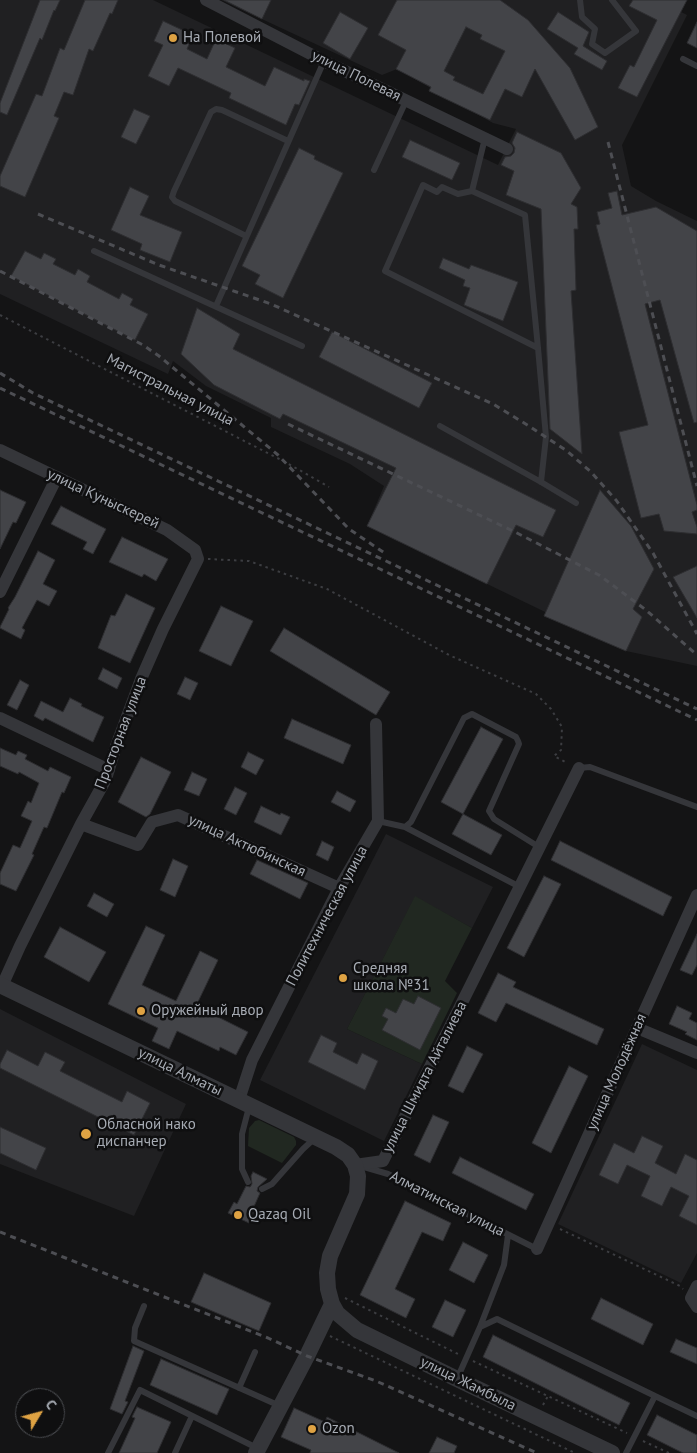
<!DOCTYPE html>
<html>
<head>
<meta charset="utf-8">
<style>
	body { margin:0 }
	#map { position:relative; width:697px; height:1453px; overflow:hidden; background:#141415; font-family:"PT Sans",sans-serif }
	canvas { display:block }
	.north { position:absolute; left:15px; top:1388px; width:50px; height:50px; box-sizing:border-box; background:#0f0f10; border:1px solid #4c4e52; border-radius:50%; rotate:53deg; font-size:14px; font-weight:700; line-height:20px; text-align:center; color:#a7acb4 }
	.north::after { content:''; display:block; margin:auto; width:18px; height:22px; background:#dea243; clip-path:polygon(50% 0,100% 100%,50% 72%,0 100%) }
</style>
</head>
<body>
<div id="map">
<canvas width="697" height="1453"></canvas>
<div class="north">С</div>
</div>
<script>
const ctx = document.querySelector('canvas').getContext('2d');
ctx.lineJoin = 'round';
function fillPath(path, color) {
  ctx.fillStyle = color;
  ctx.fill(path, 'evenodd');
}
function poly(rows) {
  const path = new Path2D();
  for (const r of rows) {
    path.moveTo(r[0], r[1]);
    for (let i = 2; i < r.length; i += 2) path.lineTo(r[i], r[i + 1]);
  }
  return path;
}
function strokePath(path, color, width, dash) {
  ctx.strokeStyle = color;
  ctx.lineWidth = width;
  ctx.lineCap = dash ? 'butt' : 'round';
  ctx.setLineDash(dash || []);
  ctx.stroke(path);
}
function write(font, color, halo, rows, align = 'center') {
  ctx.font = font + ' "PT Sans",sans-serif';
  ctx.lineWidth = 5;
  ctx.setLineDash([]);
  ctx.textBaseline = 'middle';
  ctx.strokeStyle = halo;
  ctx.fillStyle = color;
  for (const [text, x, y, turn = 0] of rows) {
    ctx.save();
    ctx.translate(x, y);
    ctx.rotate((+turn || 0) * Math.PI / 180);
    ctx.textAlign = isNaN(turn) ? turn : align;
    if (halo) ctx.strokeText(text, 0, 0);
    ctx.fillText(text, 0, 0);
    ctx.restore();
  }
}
const built = poly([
	[0,0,153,0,498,165,516,129,493,123,397,69,382,75,221,0,658,0,687,15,622,145,631,186,656,201,697,221,697,666,626,651,367,526,384,486,350,464,271,427,271,418,206,386,173,361,168,374,0,294],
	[386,834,493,887,472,928,415,897,347,1029,422,1064,384,1141,260,1080],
	[0,1009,186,1104,134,1216,0,1164],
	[642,1044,697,1070,697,1253,681,1283,558,1224]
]);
const green = poly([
	[415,896,472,928,445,981,457,993,422,1064,347,1029],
	[259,1120,294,1137,296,1141,296,1145,282,1163,248,1146,249,1128,255,1121]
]);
const building = poly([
	[40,0,60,0,55,11,54,10,42,40,40,38,7,115,0,112,0,103,40,0],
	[85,0,118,0,112,14,110,13,93,51,89,49,73,95,64,92,54,116,59,118,25,197,0,186,0,176,36,94,42,96,60,48,64,50,85,0],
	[224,0,271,0,262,19,224,0],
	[397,0,500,0,528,20,570,68,598,127,575,140,535,69,522,97,505,89,490,120,429,91,431,87,396,69,406,50,378,35,397,0],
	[466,27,482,35,480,39,505,51,483,94,453,80,455,77,444,71,466,27],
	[633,0,687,0,637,97,618,88,630,65,634,67,657,20,629,6,633,0],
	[340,12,368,28,350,59,323,43,340,12],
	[558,12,589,32,583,46,607,61,602,70,574,54,578,48,547,29,558,12],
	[163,21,193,35,187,49,207,59,216,39,235,48,226,67,265,86,274,67,304,81,304,79,310,81,299,105,295,104,286,125,229,98,231,93,178,68,169,86,148,76,163,45,154,41,163,21],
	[697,22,697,48,687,43,697,22],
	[134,109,150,116,136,144,121,137,134,109],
	[517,132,561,153,581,188,571,204,577,207,578,229,574,229,576,290,571,291,582,454,550,429,541,209,506,195,514,171,501,165,505,157,511,156,514,153,515,148,512,143,517,132],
	[410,140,460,163,452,180,402,157,410,140],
	[299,148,315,156,314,159,343,173,283,298,255,284,260,275,242,266,299,148],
	[130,187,149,196,140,215,182,232,170,262,140,250,142,244,111,230,130,187],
	[617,191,622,215,656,207,697,231,697,422,694,423,660,300,645,304,697,505,697,510,692,512,697,527,697,534,664,531,659,514,641,518,619,432,648,425,596,225,600,224,597,212,612,208,608,193,617,191],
	[25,251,41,259,44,253,56,259,53,264,75,275,78,269,90,276,87,282,119,299,122,293,133,299,130,305,148,314,135,340,11,276,25,251],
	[443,258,469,269,471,265,518,282,503,321,464,305,470,288,463,286,465,280,439,268,443,258],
	[197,308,240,334,233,349,556,510,543,537,516,525,487,584,367,526,396,468,283,414,280,419,214,385,181,354,197,308],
	[332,332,432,383,419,408,319,357,332,332],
	[0,490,26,502,16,523,13,522,0,549,0,490],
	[600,490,631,526,654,569,633,609,642,617,626,651,544,616,600,490],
	[61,506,106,529,93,554,83,549,87,542,51,524,61,506],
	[122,537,168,559,156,581,144,574,142,577,109,562,122,537],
	[38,551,55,560,43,584,57,591,49,606,37,600,22,628,25,630,21,639,0,628,0,627,9,609,8,608,15,597,38,551],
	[697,566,697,618,673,577,697,566],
	[126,594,155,608,130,663,98,648,111,615,115,616,126,594],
	[221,606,253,621,231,666,199,651,221,606],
	[284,628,390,692,376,715,270,651,284,628],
	[103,668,122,678,117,689,98,679,103,668],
	[185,677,198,683,190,700,177,694,185,677],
	[20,680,29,685,17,710,7,705,20,680],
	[70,698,82,704,81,706,104,717,93,742,45,718,43,721,34,716,41,701,63,712,70,698],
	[292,719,351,745,343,764,284,738,292,719],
	[481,727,503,739,463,814,441,802,481,727],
	[0,748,16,755,18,751,27,755,25,759,48,771,50,767,71,777,64,793,62,792,47,828,44,827,32,854,34,855,16,891,0,884,0,873,13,845,20,848,32,821,21,816,28,801,31,803,39,783,19,772,18,774,0,766,0,748],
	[248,752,264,760,256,775,241,767,248,752],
	[141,757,171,772,150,814,146,817,118,802,141,757],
	[192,772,207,779,199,796,184,790,192,772],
	[235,787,247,793,236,815,224,809,235,787],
	[337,791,356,801,350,812,331,802,337,791],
	[261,806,280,815,281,813,290,817,281,835,254,822,261,806],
	[463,814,502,835,491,855,452,834,463,814],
	[322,841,334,847,328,861,316,855,322,841],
	[560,841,672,897,663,916,551,860,560,841],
	[173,859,188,866,175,897,160,890,173,859],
	[257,860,308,883,300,899,250,874,257,860],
	[544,876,561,884,524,957,507,948,544,876],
	[94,893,114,904,107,917,87,906,94,893],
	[146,926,165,935,142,985,176,1001,200,951,218,960,196,1006,248,1032,236,1055,220,1047,219,1051,177,1031,169,1049,152,1041,158,1028,108,1004,146,926],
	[60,927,106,952,89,982,44,957,60,927],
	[697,934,697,965,692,975,680,970,697,934],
	[498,973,516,982,513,987,604,1029,597,1045,506,1003,496,1022,478,1013,498,973],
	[418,996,441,1008,420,1050,382,1030,388,1019,382,1016,386,1008,396,1013,403,999,414,1004,418,996],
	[677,1006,692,1013,689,1019,697,1023,697,1040,685,1034,687,1032,669,1024,677,1006],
	[321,1035,337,1043,333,1052,357,1064,362,1053,378,1061,365,1090,308,1062,321,1035],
	[467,1046,483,1054,463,1093,448,1086,467,1046],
	[7,1050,38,1066,45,1052,65,1062,60,1071,122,1102,127,1091,150,1103,134,1135,0,1068,0,1064,7,1050],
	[569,1066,588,1076,551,1153,532,1143,569,1066],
	[433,1115,449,1122,430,1163,414,1155,433,1115],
	[0,1127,46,1148,36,1170,0,1153,0,1127],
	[642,1136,663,1146,655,1163,676,1174,685,1154,697,1160,697,1225,679,1216,689,1196,671,1187,662,1206,641,1196,650,1176,627,1165,618,1184,599,1175,614,1143,634,1153,642,1136],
	[460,1157,534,1194,526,1210,452,1173,460,1157],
	[253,1172,267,1179,258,1187,257,1191,260,1193,252,1211,254,1212,249,1223,228,1213,234,1202,237,1204,246,1186,250,1187,252,1184,251,1176,253,1172],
	[405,1201,451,1223,443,1241,422,1232,395,1289,415,1299,406,1318,360,1295,405,1201],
	[463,1242,488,1255,474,1283,449,1270,463,1242],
	[204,1273,271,1303,259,1331,191,1302,204,1273],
	[601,1298,653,1324,643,1345,591,1319,601,1298],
	[445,1300,466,1310,453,1337,432,1327,445,1300],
	[493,1335,630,1403,619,1425,483,1357,493,1335],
	[676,1339,697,1348,697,1364,670,1352,676,1339],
	[133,1346,144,1351,125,1401,128,1402,122,1414,110,1409,133,1346],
	[161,1359,229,1389,217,1415,150,1385,161,1359],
	[137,1407,171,1422,157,1453,119,1453,135,1418,132,1417,137,1407],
	[294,1408,325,1422,327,1417,399,1453,310,1453,311,1450,281,1437,294,1408],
	[657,1415,697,1435,697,1453,683,1453,647,1435,657,1415],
	[437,1437,457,1446,454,1453,429,1453,437,1437]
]);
const path = poly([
	[0,315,287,463,329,487],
	[208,559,249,561,327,589,449,655,536,694,551,709,562,727,561,750,554,756,567,763],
	[560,1229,680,1286,683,1289],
	[345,1298,460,1355],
	[330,1336,575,1453],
	[473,1361,627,1433],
	[543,1405,548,1396],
	[643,1441,669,1453]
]);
const service = poly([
	[580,0,582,17,595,29,592,44,605,53,636,31,612,0],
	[683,59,697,66],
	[374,170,406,101],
	[472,191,485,138],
	[246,236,175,201,172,197,174,191,211,112,216,109,222,110,288,141],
	[94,251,302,346],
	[216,306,324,61],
	[538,348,385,271,423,185,437,192,442,187,458,194,472,191,525,215,538,348,546,437,541,482],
	[440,426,541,482,576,503],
	[579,768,590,767,697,807],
	[378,821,405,827,411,822,464,718,472,714,516,737,518,741,519,744,489,811,494,819,539,847],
	[405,827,520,887],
	[364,1167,388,1174,537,1249],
	[248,1182,242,1169,242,1134,249,1107],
	[262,1189,272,1184,303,1149,315,1138],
	[144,1306,135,1328,134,1341,280,1406],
	[480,1327,504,1265,508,1235],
	[457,1379,480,1327,497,1319,655,1396],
	[239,1388,255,1352],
	[108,1453,140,1390,257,1448],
	[175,1453,192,1416],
	[626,1453,655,1396,697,1416]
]);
const minor = poly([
	[206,0,324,61,507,149],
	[0,450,167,530,195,550,198,559,163,629,141,679,116,746,106,779,81,824,20,946,2,986],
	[0,592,57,477],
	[0,718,109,770],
	[81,824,138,845,152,822,178,815,339,888],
	[637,1028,697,1053],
	[239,1100,252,1060,339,888,378,821,376,724],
	[355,1165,383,1161,579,768],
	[537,1249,697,895],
	[697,1286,691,1298,697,1307]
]);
const tertiary = poly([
	[0,985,336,1147,348,1155,355,1165,358,1176,357,1194,330,1256,327,1273,328,1289,332,1304,307,1356,256,1453],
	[332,1304,337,1313,357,1330,457,1379,612,1453]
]);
const rail = poly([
	[608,142,697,486],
	[38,214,159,265,271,304,493,404,529,426,567,451,591,472,616,500,653,553,697,634],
	[0,271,143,345,159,356,278,455,349,529,386,554],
	[0,373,33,393,697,709],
	[0,388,697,720],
	[288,424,515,532,599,575,646,610,697,655],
	[0,1232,268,1338,307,1356,376,1381,537,1453]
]);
const markers = [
	[173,38,5,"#dea243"],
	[343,978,5,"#dea243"],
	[141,1011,5,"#dea243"],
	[86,1134,6,"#dea243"],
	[238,1215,5,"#dea243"],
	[312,1429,5,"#dea243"]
];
const poiNames = [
	["На Полевой",183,38],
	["Средняя",353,969],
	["школа №31",353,986],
	["Оружейный двор",151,1011],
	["Обласной нако",97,1125],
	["диспанчер",97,1142],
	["Qazaq Oil",248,1215],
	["Ozon",322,1429]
];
const streetNames = [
	["улица Полевая",356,76,26],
	["Магистральная улица",170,390,27],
	["улица Куныскерей",103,499,25],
	["Просторная улица",121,733,-69],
	["улица Актюбинская",247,846,25],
	["Политехническая улица",327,916,-62],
	["улица Алматы",180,1072,26],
	["улица Молодёжная",617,1072,-66],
	["улица Шмидта Айталиева",425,1077,-63],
	["Алматинская улица",447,1204,27],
	["улица Жамбыла",468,1384,26]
];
fillPath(built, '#202022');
fillPath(green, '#212821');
fillPath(building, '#434448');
strokePath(building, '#2e2e31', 1);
strokePath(path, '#3c3d41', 2, [2.5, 4]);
strokePath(service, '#35363a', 6);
strokePath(minor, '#35363a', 12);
strokePath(tertiary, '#35363a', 16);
strokePath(rail, '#4d4e53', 3, [6, 5]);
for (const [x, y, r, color] of markers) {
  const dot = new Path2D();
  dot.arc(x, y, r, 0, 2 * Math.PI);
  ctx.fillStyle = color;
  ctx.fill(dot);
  strokePath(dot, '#0f0f10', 2);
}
write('15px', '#a7acb4', '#0f0f10', poiNames, 'left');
write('15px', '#a7acb4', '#0f0f10', streetNames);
</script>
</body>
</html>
